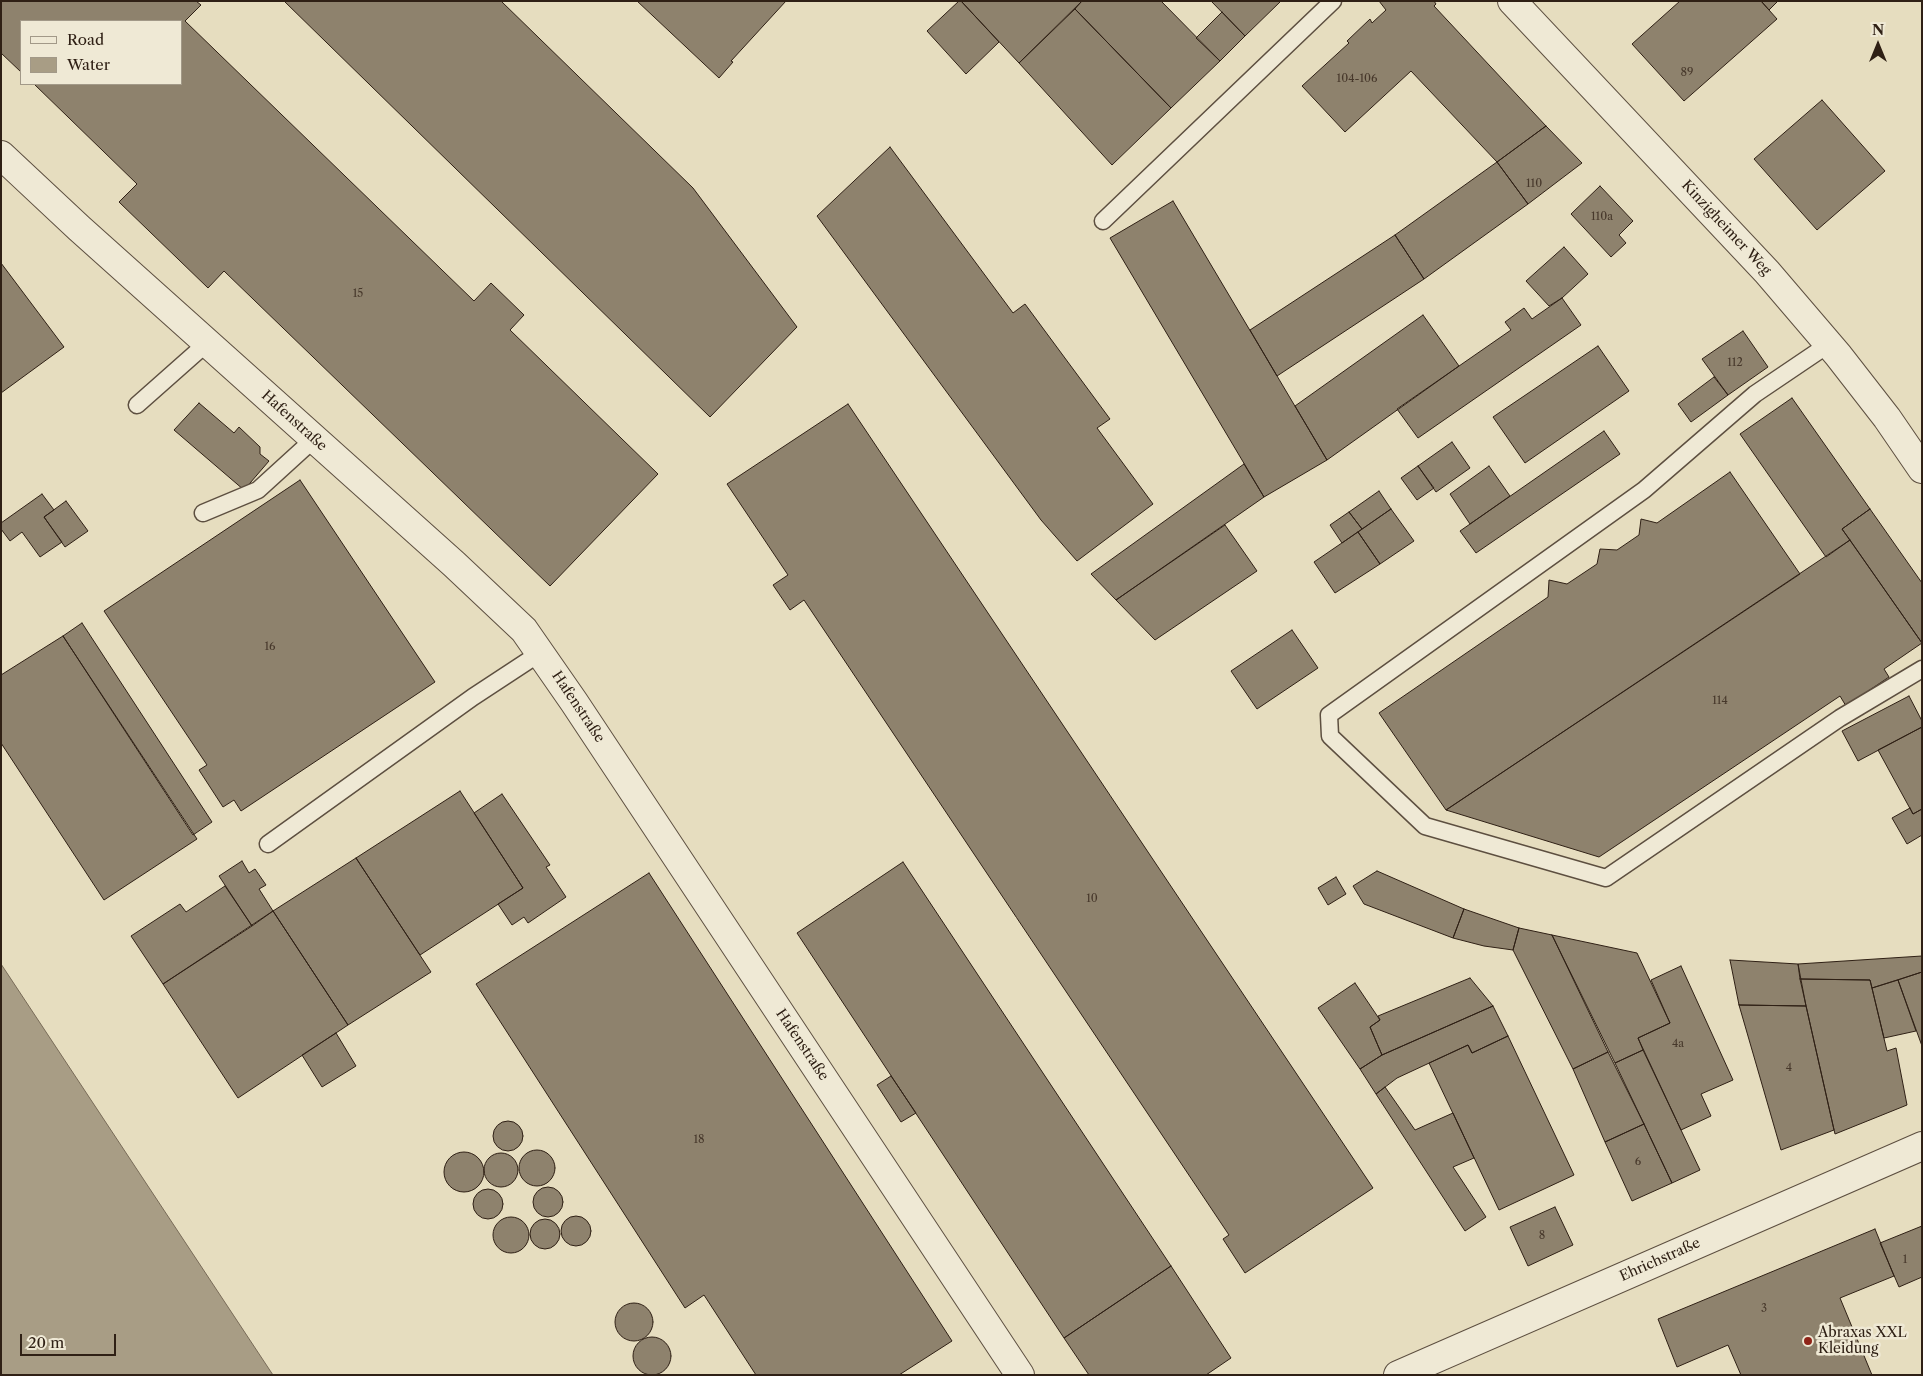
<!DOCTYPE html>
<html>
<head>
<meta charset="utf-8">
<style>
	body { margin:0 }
	#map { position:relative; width:1923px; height:1376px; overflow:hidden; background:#e6ddbf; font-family:"Libre Caslon Text",serif }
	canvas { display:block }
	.frame { position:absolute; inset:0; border:2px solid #2f2015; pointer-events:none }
	.legend { position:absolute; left:20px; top:20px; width:162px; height:65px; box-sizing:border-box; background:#efe9d5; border:1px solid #a29988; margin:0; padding:6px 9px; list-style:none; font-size:15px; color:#2f2015 }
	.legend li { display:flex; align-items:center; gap:10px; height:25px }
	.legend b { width:25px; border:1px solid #a29988 }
	.north { position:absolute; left:1853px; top:20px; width:50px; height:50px; -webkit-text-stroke:4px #efe9d5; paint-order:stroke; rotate:0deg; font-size:14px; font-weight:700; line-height:20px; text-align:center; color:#2f2015 }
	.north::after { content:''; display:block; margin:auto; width:18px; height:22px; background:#2f2015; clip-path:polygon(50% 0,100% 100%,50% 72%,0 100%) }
	.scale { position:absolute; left:20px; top:1334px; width:96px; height:22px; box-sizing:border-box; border:2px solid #2f2015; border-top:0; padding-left:6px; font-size:15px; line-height:18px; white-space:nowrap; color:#2f2015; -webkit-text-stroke:4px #efe9d5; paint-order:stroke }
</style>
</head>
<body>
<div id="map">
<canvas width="1923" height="1376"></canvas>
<div class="frame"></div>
<ul class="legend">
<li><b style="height:6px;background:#efe9d5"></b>Road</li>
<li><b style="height:14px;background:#a89d85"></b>Water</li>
</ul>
<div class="north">N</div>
<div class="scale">20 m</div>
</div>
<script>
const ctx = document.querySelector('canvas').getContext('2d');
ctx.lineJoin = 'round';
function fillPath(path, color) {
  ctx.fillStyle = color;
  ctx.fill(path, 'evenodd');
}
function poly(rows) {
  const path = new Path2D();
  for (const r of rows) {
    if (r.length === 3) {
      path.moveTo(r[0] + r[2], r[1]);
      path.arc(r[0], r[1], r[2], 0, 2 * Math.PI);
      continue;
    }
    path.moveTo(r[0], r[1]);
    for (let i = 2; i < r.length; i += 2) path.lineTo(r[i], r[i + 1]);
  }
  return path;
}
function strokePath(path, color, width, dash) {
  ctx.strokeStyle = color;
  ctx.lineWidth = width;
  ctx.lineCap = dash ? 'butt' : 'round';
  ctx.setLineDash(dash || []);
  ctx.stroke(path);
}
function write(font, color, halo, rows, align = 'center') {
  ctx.font = font + ' "Libre Caslon Text",serif';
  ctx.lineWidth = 5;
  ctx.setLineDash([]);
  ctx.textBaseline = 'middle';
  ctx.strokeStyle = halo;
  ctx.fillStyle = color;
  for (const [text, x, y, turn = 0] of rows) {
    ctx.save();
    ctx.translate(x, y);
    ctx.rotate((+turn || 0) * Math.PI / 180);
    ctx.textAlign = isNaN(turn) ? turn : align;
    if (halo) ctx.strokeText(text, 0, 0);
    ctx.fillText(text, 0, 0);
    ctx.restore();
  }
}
const water = poly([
	[1,964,273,1375,1,1375,1,964]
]);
const building = poly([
	[1,1,196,1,201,5,185,21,474,301,491,283,524,315,510,330,658,474,550,586,224,271,208,288,119,202,137,184,34,84,181,84,181,21,21,21,21,72,1,53,1,1],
	[284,1,501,1,693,188,797,327,710,417,284,1],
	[637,1,786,1,731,61,733,62,719,78,637,1],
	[959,1,961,1,999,42,966,74,927,31,959,1],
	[961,1,1082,1,1019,63,961,1],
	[1082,1,1161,1,1220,61,1171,108,1075,9,1082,1],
	[1211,1,1281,1,1245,36,1211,1],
	[1434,1,1436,4,1434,6,1546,126,1497,162,1411,71,1345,132,1302,86,1349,43,1347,41,1370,19,1372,23,1386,10,1379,1,1434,1],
	[1680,1,1761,1,1777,19,1684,101,1632,44,1680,1],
	[1761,1,1778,1,1769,10,1761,1],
	[1075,9,1171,108,1112,165,1019,63,1075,9],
	[1222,12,1245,36,1220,61,1196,38,1222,12],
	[1822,100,1885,171,1817,230,1754,159,1822,100],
	[1546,126,1582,163,1528,204,1497,162,1546,126],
	[890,147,1013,313,1025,304,1110,419,1097,428,1153,504,1077,561,1041,520,817,216,890,147],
	[1497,162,1528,204,1424,279,1395,235,1497,162],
	[1600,186,1633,221,1619,235,1626,243,1611,257,1571,214,1600,186],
	[1173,201,1327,460,1264,497,1110,238,1173,201],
	[1395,235,1424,279,1277,376,1250,330,1395,235],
	[1564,247,1588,274,1562,298,1549,306,1526,281,1564,247],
	[1,263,64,347,1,393,1,263],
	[1562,298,1581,325,1418,438,1397,409,1511,330,1505,322,1524,308,1532,319,1562,298],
	[1423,315,1459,366,1327,460,1295,406,1423,315],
	[1743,331,1768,367,1728,395,1702,359,1743,331],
	[1598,346,1629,391,1525,463,1493,417,1598,346],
	[1714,377,1728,395,1691,422,1678,404,1714,377],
	[1792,398,1870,509,1842,529,1850,540,1826,557,1740,434,1792,398],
	[199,403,234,433,239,427,260,447,260,454,269,461,244,490,174,430,199,403],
	[848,404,1373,1188,1245,1273,1223,1239,1229,1235,804,600,790,610,773,585,788,575,727,484,848,404],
	[1604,431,1620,454,1476,553,1460,531,1604,431],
	[1452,442,1470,468,1436,492,1418,466,1452,442],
	[1244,464,1264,497,1116,600,1091,574,1244,464],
	[1418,466,1434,488,1417,500,1401,478,1418,466],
	[1489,466,1510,496,1470,524,1450,494,1489,466],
	[1730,472,1800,574,1446,810,1379,713,1548,597,1549,580,1567,584,1597,564,1600,549,1617,550,1639,535,1641,519,1657,523,1730,472],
	[300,480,435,682,241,811,234,800,223,807,199,770,207,765,104,611,300,480],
	[1379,491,1391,509,1362,529,1349,512,1379,491],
	[42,494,54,510,44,517,62,542,40,557,22,532,10,541,1,529,1,523,42,494],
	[66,501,88,531,65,547,44,517,66,501],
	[1391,509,1414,541,1380,564,1358,532,1391,509],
	[1870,509,1922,583,1922,643,1842,529,1870,509],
	[1349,512,1362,529,1342,543,1330,525,1349,512],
	[1225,525,1257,571,1155,640,1116,600,1225,525],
	[1358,532,1380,564,1335,593,1314,562,1358,532],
	[1850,540,1922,643,1884,669,1889,677,1846,706,1840,696,1599,857,1446,810,1850,540],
	[82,623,212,822,193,835,63,636,82,623],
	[1292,630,1318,668,1257,709,1231,671,1292,630],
	[63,636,197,839,104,900,1,743,1,675,63,636],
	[1909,696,1922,721,1922,727,1858,761,1842,731,1909,696],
	[1922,727,1922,809,1913,814,1878,750,1922,727],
	[460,791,523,888,420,955,356,858,460,791],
	[502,794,550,865,546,867,566,897,528,923,524,917,512,925,498,904,523,888,474,813,502,794],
	[1910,808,1913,814,1922,809,1922,835,1907,844,1892,818,1910,808],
	[356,858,431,972,348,1025,273,911,356,858],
	[242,861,249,873,255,869,266,885,259,889,273,911,252,926,219,876,242,861],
	[903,862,1171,1266,1064,1338,797,933,903,862],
	[1377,871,1464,909,1453,938,1364,904,1353,886,1377,871],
	[649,873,952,1341,899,1375,756,1375,704,1295,685,1308,476,984,649,873],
	[1336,877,1346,894,1328,905,1318,888,1336,877],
	[225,886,252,926,163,984,131,936,180,904,186,912,225,886],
	[1464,909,1519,928,1513,950,1484,946,1453,938,1464,909],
	[273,911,348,1025,238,1098,163,984,273,911],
	[1519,928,1552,935,1608,1052,1573,1069,1513,950,1519,928],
	[1552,935,1637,953,1670,1023,1638,1038,1643,1050,1615,1063,1552,935],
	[1922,956,1922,972,1872,988,1870,980,1800,979,1798,964,1922,956],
	[1730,960,1798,964,1806,1006,1739,1005,1730,960],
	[1681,966,1733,1080,1701,1094,1711,1116,1681,1130,1638,1038,1670,1023,1651,980,1681,966],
	[1922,972,1922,1046,1898,980,1922,972],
	[1470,978,1493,1006,1382,1055,1370,1027,1380,1020,1378,1016,1470,978],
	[1800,979,1870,980,1887,1051,1896,1048,1907,1105,1835,1134,1800,979],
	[1898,980,1916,1031,1884,1038,1872,988,1898,980],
	[1355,983,1380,1020,1370,1027,1382,1055,1360,1069,1318,1008,1355,983],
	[1739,1005,1806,1006,1834,1130,1781,1150,1739,1005],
	[1493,1006,1508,1036,1472,1053,1468,1045,1397,1078,1376,1094,1360,1069,1382,1055,1493,1006],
	[336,1033,356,1066,322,1087,302,1055,336,1033],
	[1508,1036,1574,1175,1499,1210,1429,1063,1468,1045,1472,1053,1508,1036],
	[1643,1050,1700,1170,1672,1183,1615,1063,1643,1050],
	[1608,1052,1644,1124,1605,1142,1573,1069,1608,1052],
	[891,1076,916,1113,901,1122,877,1085,891,1076],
	[1385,1087,1415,1130,1453,1113,1474,1158,1453,1167,1486,1217,1465,1231,1376,1094,1385,1087],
	[508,1136,15],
	[1644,1124,1672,1183,1632,1201,1605,1142,1644,1124],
	[537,1168,18],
	[464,1172,20],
	[501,1170,17],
	[548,1202,15],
	[488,1204,15],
	[1555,1207,1573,1245,1528,1266,1510,1227,1555,1207],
	[576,1231,15],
	[511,1235,18],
	[545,1234,15],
	[1922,1226,1922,1277,1899,1287,1880,1243,1922,1226],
	[1875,1229,1894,1276,1840,1298,1872,1375,1741,1375,1728,1345,1677,1367,1658,1319,1875,1229],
	[1171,1266,1231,1358,1206,1375,1089,1375,1064,1338,1171,1266],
	[634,1322,19],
	[652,1356,19]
]);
const service = poly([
	[1103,221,1333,1],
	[1829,344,1755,394,1644,490,1329,715,1330,736,1425,826,1606,878,1840,718,1922,669],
	[137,405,207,343],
	[203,513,258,490,314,439],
	[268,844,473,697,540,653]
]);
const minor = poly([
	[1512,1,1767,272,1838,355,1887,418,1922,469],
	[1,155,79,228,454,564,524,630,574,702,1020,1375],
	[1398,1375,1922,1146]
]);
const markers = [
	[1808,1341,5,"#8f2418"]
];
const numberNames = [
	["89",1687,73],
	["104-106",1357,79],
	["110",1534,184],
	["110a",1602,217],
	["15",358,294],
	["112",1735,363],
	["16",270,647],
	["114",1720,701],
	["10",1092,899],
	["4a",1678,1044],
	["4",1789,1068],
	["18",699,1140],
	["6",1638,1162],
	["8",1542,1236],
	["1",1905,1260],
	["3",1764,1309]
];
const streetNames = [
	["Kinzigheimer Weg",1726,228,47],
	["Hafenstraße",294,421,42],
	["Hafenstraße",578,707,56],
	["Hafenstraße",802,1045,56],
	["Ehrichstraße",1660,1260,-24]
];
const poiNames = [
	["Abraxas XXL",1818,1333],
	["Kleidung",1818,1349]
];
fillPath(water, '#a89d85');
strokePath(water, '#786b58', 1);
fillPath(building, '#8e826d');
strokePath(building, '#2f2015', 1);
strokePath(service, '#5d4f40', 19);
strokePath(minor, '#5d4f40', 30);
strokePath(service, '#efe9d5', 16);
strokePath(minor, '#efe9d5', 28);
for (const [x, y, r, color] of markers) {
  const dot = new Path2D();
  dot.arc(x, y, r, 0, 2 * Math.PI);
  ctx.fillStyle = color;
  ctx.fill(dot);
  strokePath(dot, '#efe9d5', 2);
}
write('11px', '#47382b', null, numberNames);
write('14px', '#2f2015', '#efe9d5', streetNames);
write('14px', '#2f2015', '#efe9d5', poiNames, 'left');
</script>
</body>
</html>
